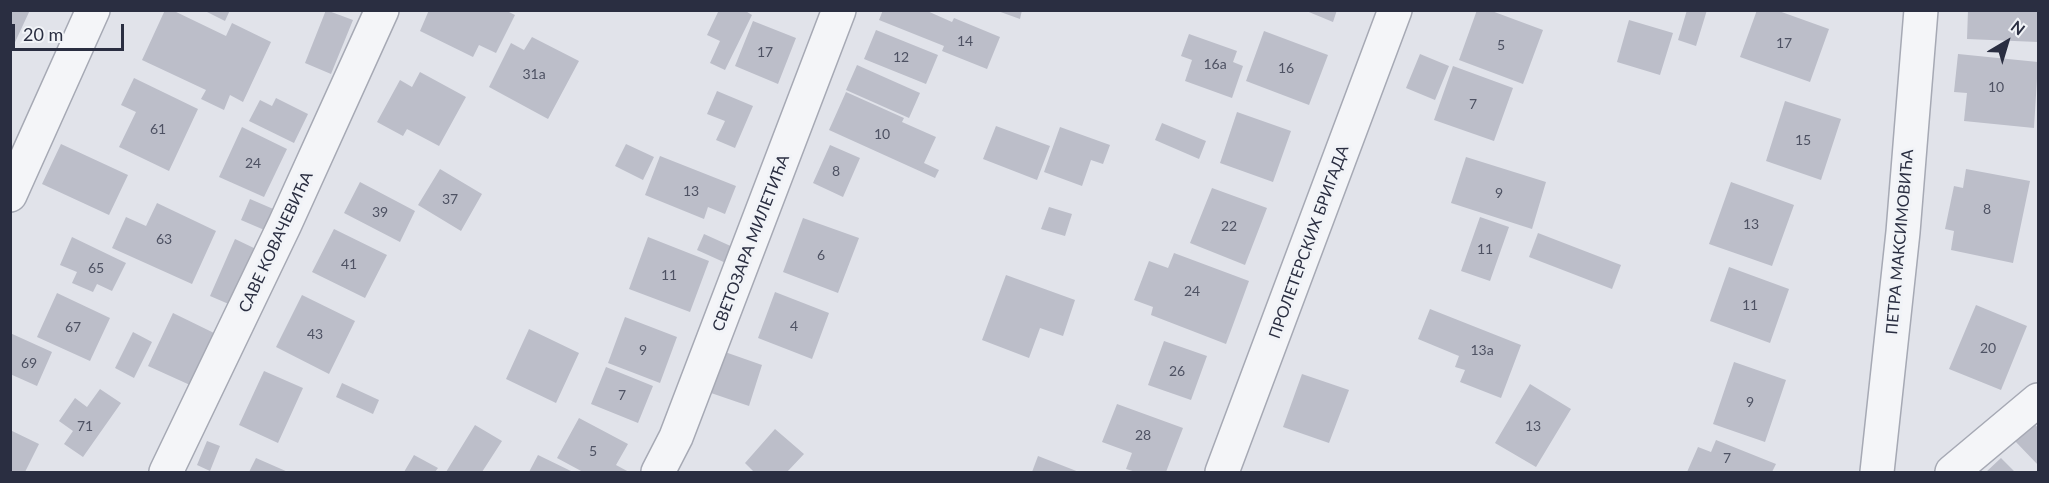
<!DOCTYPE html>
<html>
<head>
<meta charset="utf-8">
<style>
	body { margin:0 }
	#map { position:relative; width:2049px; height:483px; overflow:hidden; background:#e1e3ea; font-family:Lato,sans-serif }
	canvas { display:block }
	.frame { position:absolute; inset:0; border:12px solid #2a2e41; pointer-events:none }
	.north { position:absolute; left:1977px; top:12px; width:60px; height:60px; -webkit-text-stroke:4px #f1f3f7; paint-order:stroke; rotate:38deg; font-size:16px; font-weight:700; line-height:24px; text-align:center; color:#2a2e41 }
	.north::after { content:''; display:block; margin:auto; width:21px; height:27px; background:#2a2e41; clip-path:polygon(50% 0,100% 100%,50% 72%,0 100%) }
	.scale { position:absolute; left:12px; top:24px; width:112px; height:27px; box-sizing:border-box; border:3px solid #2a2e41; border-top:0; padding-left:8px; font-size:18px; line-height:21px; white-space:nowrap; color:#2a2e41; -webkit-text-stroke:4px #f1f3f7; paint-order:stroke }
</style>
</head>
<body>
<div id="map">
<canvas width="2049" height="483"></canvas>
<div class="frame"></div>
<div class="north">N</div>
<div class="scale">20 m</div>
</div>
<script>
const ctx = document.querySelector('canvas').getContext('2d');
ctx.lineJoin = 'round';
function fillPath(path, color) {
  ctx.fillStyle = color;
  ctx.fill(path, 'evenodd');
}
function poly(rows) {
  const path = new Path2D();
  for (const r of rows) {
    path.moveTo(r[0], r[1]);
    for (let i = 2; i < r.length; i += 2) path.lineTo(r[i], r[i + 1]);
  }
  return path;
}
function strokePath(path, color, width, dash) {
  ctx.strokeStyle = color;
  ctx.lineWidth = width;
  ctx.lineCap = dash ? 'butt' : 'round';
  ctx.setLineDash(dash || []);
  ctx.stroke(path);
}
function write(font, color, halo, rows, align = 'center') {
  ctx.font = font + ' Lato,sans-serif';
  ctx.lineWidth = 6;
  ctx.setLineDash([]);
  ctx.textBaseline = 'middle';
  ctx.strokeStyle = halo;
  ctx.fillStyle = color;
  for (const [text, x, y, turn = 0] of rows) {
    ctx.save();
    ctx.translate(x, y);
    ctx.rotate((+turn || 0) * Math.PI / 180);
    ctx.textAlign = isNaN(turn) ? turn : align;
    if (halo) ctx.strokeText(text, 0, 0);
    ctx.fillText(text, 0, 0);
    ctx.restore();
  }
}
const building = poly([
	[10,10,30,10,10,53],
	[165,10,172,10,226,36,232,23,271,42,243,102,230,95,224,110,201,99,206,90,142,60],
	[203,10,230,10,225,21],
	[326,10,353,20,331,74,305,63],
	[429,10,505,10,515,15,496,53,479,45,473,57,420,31],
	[719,10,744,10,752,15,725,70,710,63,720,41,707,35],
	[883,10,925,10,952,22,954,18,1000,37,987,69,942,51,944,46,879,20],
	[995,10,1022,10,1020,19],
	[1304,10,1337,10,1333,22],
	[1477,10,1489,10,1543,30,1523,84,1459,60],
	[1687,10,1707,10,1696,46,1678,40],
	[1757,10,1776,10,1829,29,1810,82,1740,57],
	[1968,10,2038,10,2038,42,1967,39],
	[1629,20,1673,33,1660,75,1617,62],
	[753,21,796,38,778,84,735,66],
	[876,30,938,55,926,84,864,59],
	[1264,31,1328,55,1309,105,1246,81],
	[1189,34,1237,51,1233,62,1243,66,1232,98,1185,81,1192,60,1181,56],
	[532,37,579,61,548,119,489,87,511,43,524,50],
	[1420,54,1449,66,1435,100,1406,88],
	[1958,54,2038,62,2034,128,1964,121,1967,93,1954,92],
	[857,65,920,93,909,118,846,90],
	[1453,66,1513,88,1494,141,1434,120],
	[420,72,466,97,439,146,407,129,403,136,377,122,400,80,412,87],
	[134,78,198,109,169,171,119,147,136,112,121,105],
	[717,91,753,106,735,148,716,140,725,121,707,114],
	[846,92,904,118,902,122,936,137,924,163,939,170,935,178,829,130],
	[276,98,308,114,294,143,249,121,260,100,272,106],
	[1785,101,1841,119,1821,180,1766,161],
	[1237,112,1291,131,1273,182,1220,163],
	[1162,123,1206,141,1199,159,1155,140],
	[996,126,1050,146,1037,180,983,159],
	[242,127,287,149,264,197,219,177],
	[1060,127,1110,145,1103,164,1091,160,1082,186,1044,172],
	[61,144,128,175,109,215,42,184],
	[626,144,654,157,643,180,615,166],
	[830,145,860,158,843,197,813,183],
	[660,156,736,186,725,214,708,207,704,219,645,195],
	[1466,157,1546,182,1532,229,1451,203],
	[440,169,482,194,461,231,418,205],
	[1966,169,2030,181,2013,263,1951,250,1954,231,1945,229,1954,186,1963,188],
	[360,182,415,211,400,242,344,213],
	[1731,182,1794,205,1772,266,1709,244],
	[1212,188,1267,208,1245,265,1190,243],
	[250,199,278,211,269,232,241,220],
	[157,203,216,231,192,284,112,248,126,217,146,226],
	[1049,207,1072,214,1065,236,1041,229],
	[1480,217,1509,227,1490,281,1461,271],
	[803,218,859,238,838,293,783,272],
	[334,229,387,255,365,298,312,272],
	[1538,233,1621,265,1612,289,1529,257],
	[704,234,735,248,728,264,697,250],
	[72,237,126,263,112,291,97,284,93,292,72,283,77,272,60,265],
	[648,237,709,261,690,312,629,289],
	[235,239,256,249,231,305,210,296],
	[1174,253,1249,281,1226,344,1151,315,1153,307,1134,300,1149,261,1168,268],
	[1729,267,1789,289,1770,343,1710,321],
	[1006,275,1075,300,1063,336,1040,328,1029,358,982,340],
	[775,292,829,313,812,359,758,338],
	[57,293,110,318,90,361,37,337],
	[302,295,355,321,329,374,276,347],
	[1976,305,2027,326,2001,390,1949,369],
	[1430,309,1521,345,1501,398,1460,382,1465,370,1455,367,1459,356,1418,339],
	[173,313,214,333,190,385,148,366],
	[625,317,677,337,660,383,608,363],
	[529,329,579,353,556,403,506,379],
	[133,332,152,342,134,378,115,368],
	[10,333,52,352,37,386,10,374],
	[1164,341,1207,356,1191,400,1148,385],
	[725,352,762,365,749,406,711,393],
	[1734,362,1786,380,1765,442,1713,424],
	[606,367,653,386,638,423,591,404],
	[264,371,303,388,278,443,239,425],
	[1302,374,1349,390,1329,443,1283,427],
	[342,383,379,400,373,414,336,397],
	[1530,384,1571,409,1536,467,1495,443],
	[100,389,121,403,83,457,64,444,73,431,59,421,75,398,87,407],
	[1117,404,1183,428,1166,472,1136,472,1126,469,1132,453,1102,442],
	[579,418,628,444,616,465,629,472,583,472,557,458],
	[2034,423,2038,428,2038,465,2015,441],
	[475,425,502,441,482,472,446,472],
	[775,429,804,454,787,472,752,472,753,471,745,463],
	[10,430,39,444,25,472,10,472],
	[1716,440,1776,464,1772,472,1687,472,1698,447,1711,452],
	[207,441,220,446,210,471,197,465],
	[414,455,438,468,435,472,404,472],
	[538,455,573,472,529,472],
	[1038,456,1079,472,1032,472],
	[256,458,288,472,249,472],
	[2001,458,2015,472,1986,472]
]);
const minor = poly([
	[10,195,93,10],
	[166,472,285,224,382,10],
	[658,472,676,437,839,10],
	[1222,472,1395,10],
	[1877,472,1903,232,1921,10],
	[1952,472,2038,400]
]);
const numberNames = [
	["14",965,41],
	["17",1784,43],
	["5",1501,45],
	["17",765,52],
	["12",901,57],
	["16a",1215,64],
	["16",1286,68],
	["31a",534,74],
	["10",1996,87],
	["7",1473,104],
	["61",158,129],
	["10",882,134],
	["15",1803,140],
	["24",253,163],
	["8",836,171],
	["13",691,191],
	["9",1499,193],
	["37",450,199],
	["8",1987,209],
	["39",380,212],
	["13",1751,224],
	["22",1229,226],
	["63",164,239],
	["11",1485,249],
	["6",821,255],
	["41",349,264],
	["65",96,268],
	["11",669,275],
	["24",1192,291],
	["11",1750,305],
	["4",794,326],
	["67",73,327],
	["43",315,334],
	["20",1988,348],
	["9",643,350],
	["13a",1482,350],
	["69",29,363],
	["26",1177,371],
	["7",622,395],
	["9",1750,402],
	["71",85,426],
	["13",1533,426],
	["28",1143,435],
	["5",593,451],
	["7",1727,458]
];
const streetNames = [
	["САВЕ КОВАЧЕВИЋА",276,242,-65],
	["ПРОЛЕТЕРСКИХ БРИГАДА",1309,242,-70],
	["ПЕТРА МАКСИМОВИЋА",1900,242,-85],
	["СВЕТОЗАРА МИЛЕТИЋА",751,243,-69]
];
fillPath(building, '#bcbec9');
strokePath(minor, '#a6a9b4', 36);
strokePath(minor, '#f4f5f8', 33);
write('14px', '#4e5263', null, numberNames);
write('16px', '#2a2e41', '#f1f3f7', streetNames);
</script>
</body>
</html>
